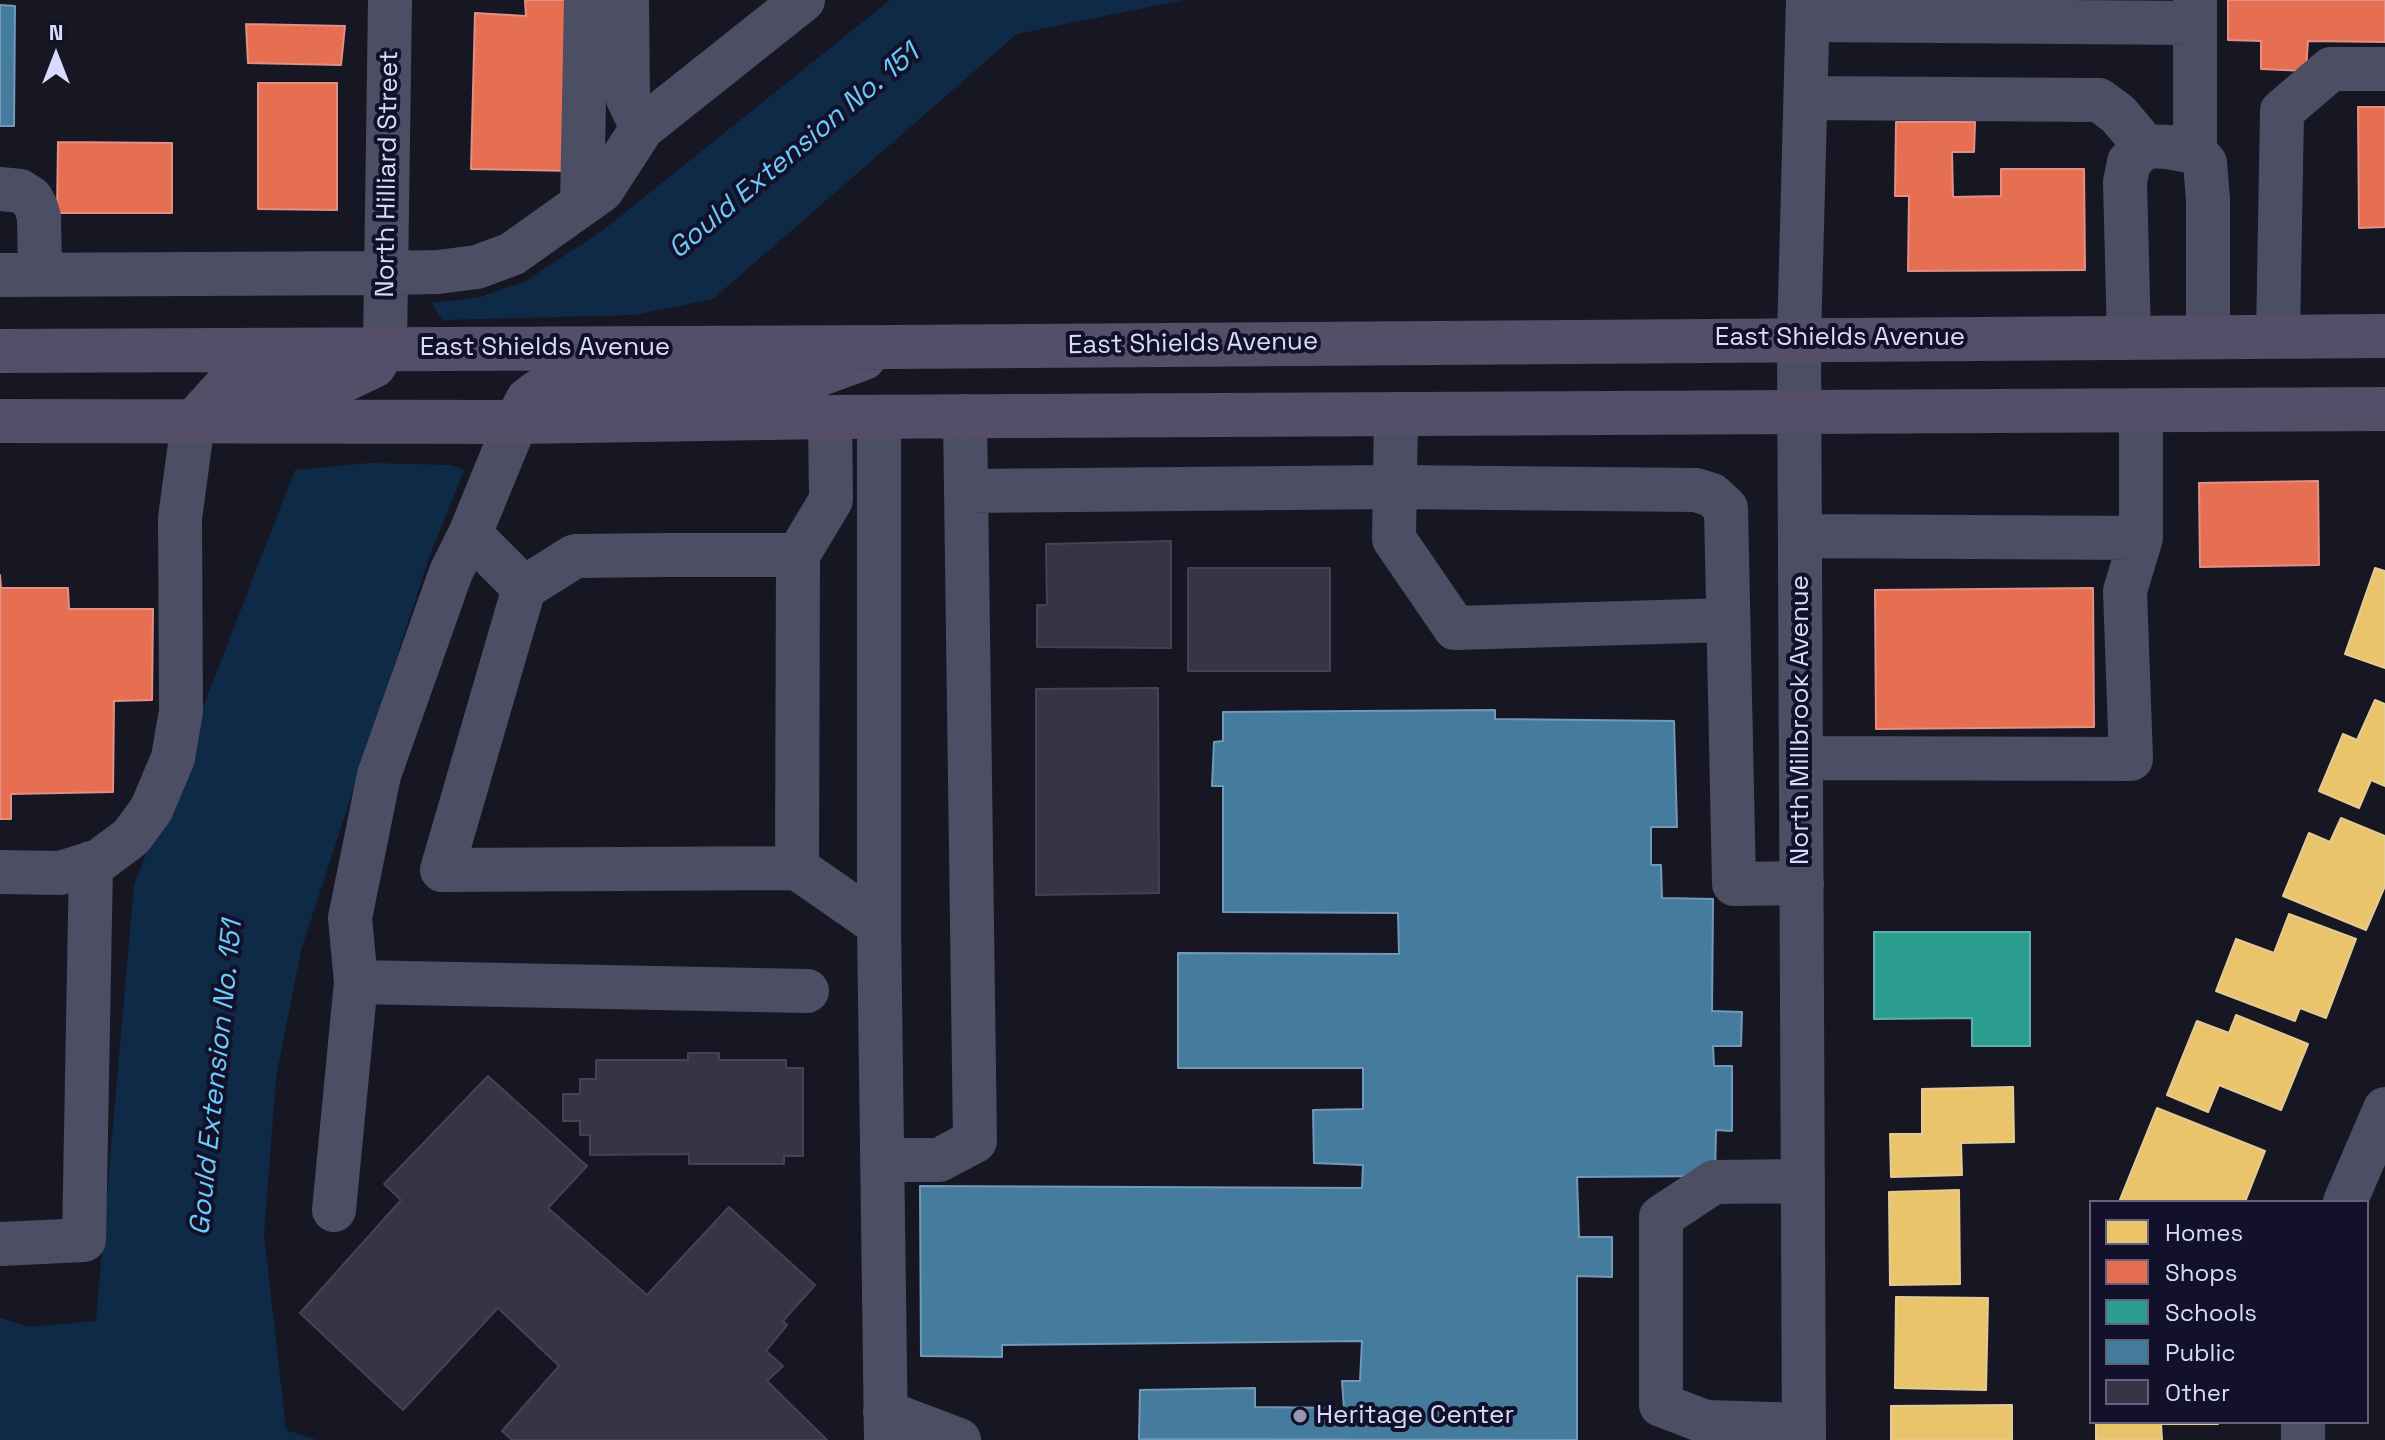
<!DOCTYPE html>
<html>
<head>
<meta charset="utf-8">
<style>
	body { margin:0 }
	#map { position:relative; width:2385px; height:1440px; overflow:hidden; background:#171723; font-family:"Space Grotesk",sans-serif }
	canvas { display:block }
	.legend { position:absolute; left:2089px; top:1200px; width:280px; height:224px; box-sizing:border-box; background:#121129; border:2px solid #62617e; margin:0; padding:10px 14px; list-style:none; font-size:24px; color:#dadafe }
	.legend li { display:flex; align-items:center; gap:16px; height:40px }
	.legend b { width:40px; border:2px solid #62617e }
	.north { position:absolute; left:16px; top:16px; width:80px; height:80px; -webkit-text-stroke:6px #121129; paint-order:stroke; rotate:0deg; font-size:22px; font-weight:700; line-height:32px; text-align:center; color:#dadafe }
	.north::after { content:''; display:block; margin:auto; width:28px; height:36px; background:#dadafe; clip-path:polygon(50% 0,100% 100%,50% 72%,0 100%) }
</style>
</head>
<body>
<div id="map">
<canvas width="2385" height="1440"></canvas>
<ul class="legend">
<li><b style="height:22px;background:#e9c46a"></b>Homes</li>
<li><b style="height:22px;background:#e76f51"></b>Shops</li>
<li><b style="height:22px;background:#2a9d8f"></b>Schools</li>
<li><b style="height:22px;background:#457b9d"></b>Public</li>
<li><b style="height:22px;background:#353545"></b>Other</li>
</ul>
<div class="north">N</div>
</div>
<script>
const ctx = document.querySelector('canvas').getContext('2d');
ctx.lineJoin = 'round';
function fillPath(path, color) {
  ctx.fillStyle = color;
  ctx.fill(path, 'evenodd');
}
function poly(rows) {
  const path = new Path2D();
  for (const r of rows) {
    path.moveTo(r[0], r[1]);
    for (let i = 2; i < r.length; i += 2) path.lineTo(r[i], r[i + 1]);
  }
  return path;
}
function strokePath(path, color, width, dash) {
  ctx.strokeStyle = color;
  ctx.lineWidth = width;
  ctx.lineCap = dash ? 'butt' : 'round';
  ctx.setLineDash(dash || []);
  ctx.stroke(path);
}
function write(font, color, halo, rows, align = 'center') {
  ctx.font = font + ' "Space Grotesk",sans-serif';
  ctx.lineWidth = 8;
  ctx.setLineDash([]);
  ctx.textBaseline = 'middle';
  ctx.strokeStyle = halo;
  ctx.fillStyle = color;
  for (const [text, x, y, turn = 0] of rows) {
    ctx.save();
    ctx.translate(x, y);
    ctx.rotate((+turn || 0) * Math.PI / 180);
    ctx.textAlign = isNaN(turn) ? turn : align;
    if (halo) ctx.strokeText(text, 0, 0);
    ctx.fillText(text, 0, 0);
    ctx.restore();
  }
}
const water = poly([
	[890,0,1183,0,1017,34,713,299,634,315,442,320,432,303,480,297,524,282,602,231],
	[370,463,451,465,464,470,430,555,301,950,276,1078,264,1234,286,1430,317,1440,0,1440,0,1318,29,1327,96,1321,134,885,295,470]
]);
const homes = poly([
	[2375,568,2385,571,2385,668,2345,654,2375,568],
	[2375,700,2385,704,2385,786,2371,780,2359,808,2319,791,2343,734,2357,740,2375,700],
	[2341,818,2385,836,2385,886,2366,930,2283,896,2309,833,2330,842,2341,818],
	[2289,914,2356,939,2326,1018,2300,1008,2295,1021,2216,991,2236,939,2274,953,2289,914],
	[2236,1015,2308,1044,2281,1110,2219,1085,2208,1112,2167,1095,2197,1021,2229,1033,2236,1015],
	[2013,1087,2014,1142,1961,1143,1962,1175,1891,1177,1890,1134,1922,1134,1922,1089,2013,1087],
	[2157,1108,2265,1151,2245,1202,2119,1202,2157,1108],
	[1959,1190,1960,1284,1890,1285,1889,1192,1959,1190],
	[1896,1297,1988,1298,1986,1390,1895,1388,1896,1297],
	[2012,1405,2012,1440,1891,1440,1891,1406,2012,1405],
	[2096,1422,2218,1422,2218,1424,2161,1424,2162,1440,2096,1440,2096,1422]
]);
const shops = poly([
	[525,0,577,0,574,171,471,169,475,13,526,16,525,0],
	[2228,0,2385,0,2385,42,2308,41,2306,71,2261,69,2261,41,2228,40,2228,0],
	[246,24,345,26,341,65,248,63,246,24],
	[258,83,337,83,337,210,258,209,258,83],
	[2358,107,2385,107,2385,227,2359,228,2358,107],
	[1896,122,1975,122,1974,152,1952,152,1953,197,2001,196,2001,169,2084,169,2085,270,1908,271,1909,196,1895,196,1896,122],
	[58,142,172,143,172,213,57,213,58,142],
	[2318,481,2319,565,2200,567,2199,483,2318,481],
	[0,575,1,588,68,588,69,609,153,609,152,700,114,701,113,792,11,794,11,819,0,819,0,575],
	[2093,588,2094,727,1876,729,1875,590,2093,588]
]);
const schools = poly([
	[1874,932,2030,932,2030,1046,1972,1046,1972,1018,1874,1019,1874,932]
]);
const public = poly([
	[0,5,15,6,14,126,0,126,0,5],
	[1495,710,1495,719,1674,721,1677,827,1651,827,1651,865,1661,865,1662,898,1713,899,1712,1011,1742,1012,1741,1046,1713,1046,1714,1066,1732,1066,1732,1131,1716,1130,1715,1176,1577,1177,1579,1237,1612,1237,1612,1277,1577,1276,1577,1440,1139,1439,1140,1390,1255,1388,1255,1407,1344,1408,1342,1381,1360,1381,1362,1341,1002,1345,1002,1357,921,1356,920,1186,1362,1188,1363,1165,1314,1163,1313,1110,1363,1109,1363,1068,1178,1068,1178,953,1399,954,1398,913,1223,912,1223,786,1212,786,1214,742,1223,741,1223,712,1495,710]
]);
const building = poly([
	[1171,541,1171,648,1037,647,1037,605,1047,605,1046,544,1171,541],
	[1188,568,1330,568,1330,671,1188,671,1188,568],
	[1158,688,1159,893,1036,895,1036,689,1158,688],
	[688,1053,719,1053,719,1060,786,1060,786,1068,803,1068,803,1156,784,1156,784,1164,689,1164,689,1154,590,1155,590,1135,580,1135,580,1121,563,1121,563,1094,580,1094,580,1079,596,1079,596,1060,688,1060,688,1053],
	[488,1076,587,1166,548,1208,647,1295,729,1207,815,1285,783,1321,787,1325,766,1351,783,1366,767,1381,827,1440,512,1440,502,1431,559,1366,498,1308,403,1410,300,1313,401,1200,384,1184,488,1076]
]);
const minor = poly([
	[627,0,628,99,642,128],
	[1808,20,2195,23,2195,0],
	[2195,23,2195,152],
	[1806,98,2099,100,2118,114,2145,146],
	[0,189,20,191,31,198,36,207,39,217,40,274],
	[582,204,586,0],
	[0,275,386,273,438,272,477,267,512,254,602,190,642,128,803,0],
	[2278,336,2282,111,2331,69,2385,69],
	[2129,337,2125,182,2129,162,2145,146,2168,147,2195,152,2205,163,2208,199,2208,336],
	[385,348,390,0],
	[1396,414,1394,539,1455,628,1726,620],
	[966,491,1395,487,1696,490,1712,495,1726,508,1734,884,1802,883],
	[470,534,524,588],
	[1800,536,2141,538],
	[798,555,831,500,830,417],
	[1802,758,2131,759,2125,591,2141,538,2141,411],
	[797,868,798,555,664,555,575,556,524,588,442,870,797,868,879,925,879,417],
	[0,872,60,873,99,861,131,837,151,810,173,758,181,711,180,518,193,422],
	[879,925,886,1440],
	[356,982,807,991],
	[882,1160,939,1160,975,1141,965,416],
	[1803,1181,1714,1182,1661,1217,1661,1405,1706,1422,1804,1425],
	[2345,1202,2385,1109],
	[334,1210,356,982,350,918,379,775,451,572,470,534,516,422],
	[0,1244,84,1240,91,863],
	[885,1412,959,1440],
	[2303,1422,2303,1440],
	[1804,1440,1799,339,1808,0]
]);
const major = poly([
	[0,351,893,347,2385,336],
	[0,421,516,422,830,417,2385,409],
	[193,422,224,388,332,386,374,366,385,348],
	[516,422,528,399,539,391,552,388,793,384,864,358]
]);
const markers = [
	[1300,1416,8,"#9696b1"]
];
const streetNames = [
	["North Hilliard Street",388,174,-89],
	["East Shields Avenue",1840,338],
	["East Shields Avenue",1193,344,-1],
	["East Shields Avenue",545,348],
	["North Millbrook Avenue",1801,720,-90]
];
const poiNames = [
	["Heritage Center",1316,1416]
];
const waterNames = [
	["Gould Extension No. 151",794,152,-40],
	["Gould Extension No. 151",217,1078,-84]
];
fillPath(water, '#0f2a47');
fillPath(homes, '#e9c46a');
strokePath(homes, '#e4cb96', 2);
fillPath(shops, '#e76f51');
strokePath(shops, '#e38f85', 2);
fillPath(schools, '#2a9d8f');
strokePath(schools, '#5fafb0', 2);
fillPath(public, '#457b9d');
strokePath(public, '#7298ba', 2);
fillPath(building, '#353545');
strokePath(building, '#434257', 2);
strokePath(minor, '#4c4e64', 44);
strokePath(major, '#544e69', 44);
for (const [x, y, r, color] of markers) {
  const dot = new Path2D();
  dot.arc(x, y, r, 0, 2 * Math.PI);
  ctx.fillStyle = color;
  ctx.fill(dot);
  strokePath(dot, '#121129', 3);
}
write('26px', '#dadafe', '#121129', streetNames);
write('26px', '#dadafe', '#121129', poiNames, 'left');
write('italic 28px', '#6acbfc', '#121129', waterNames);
</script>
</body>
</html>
